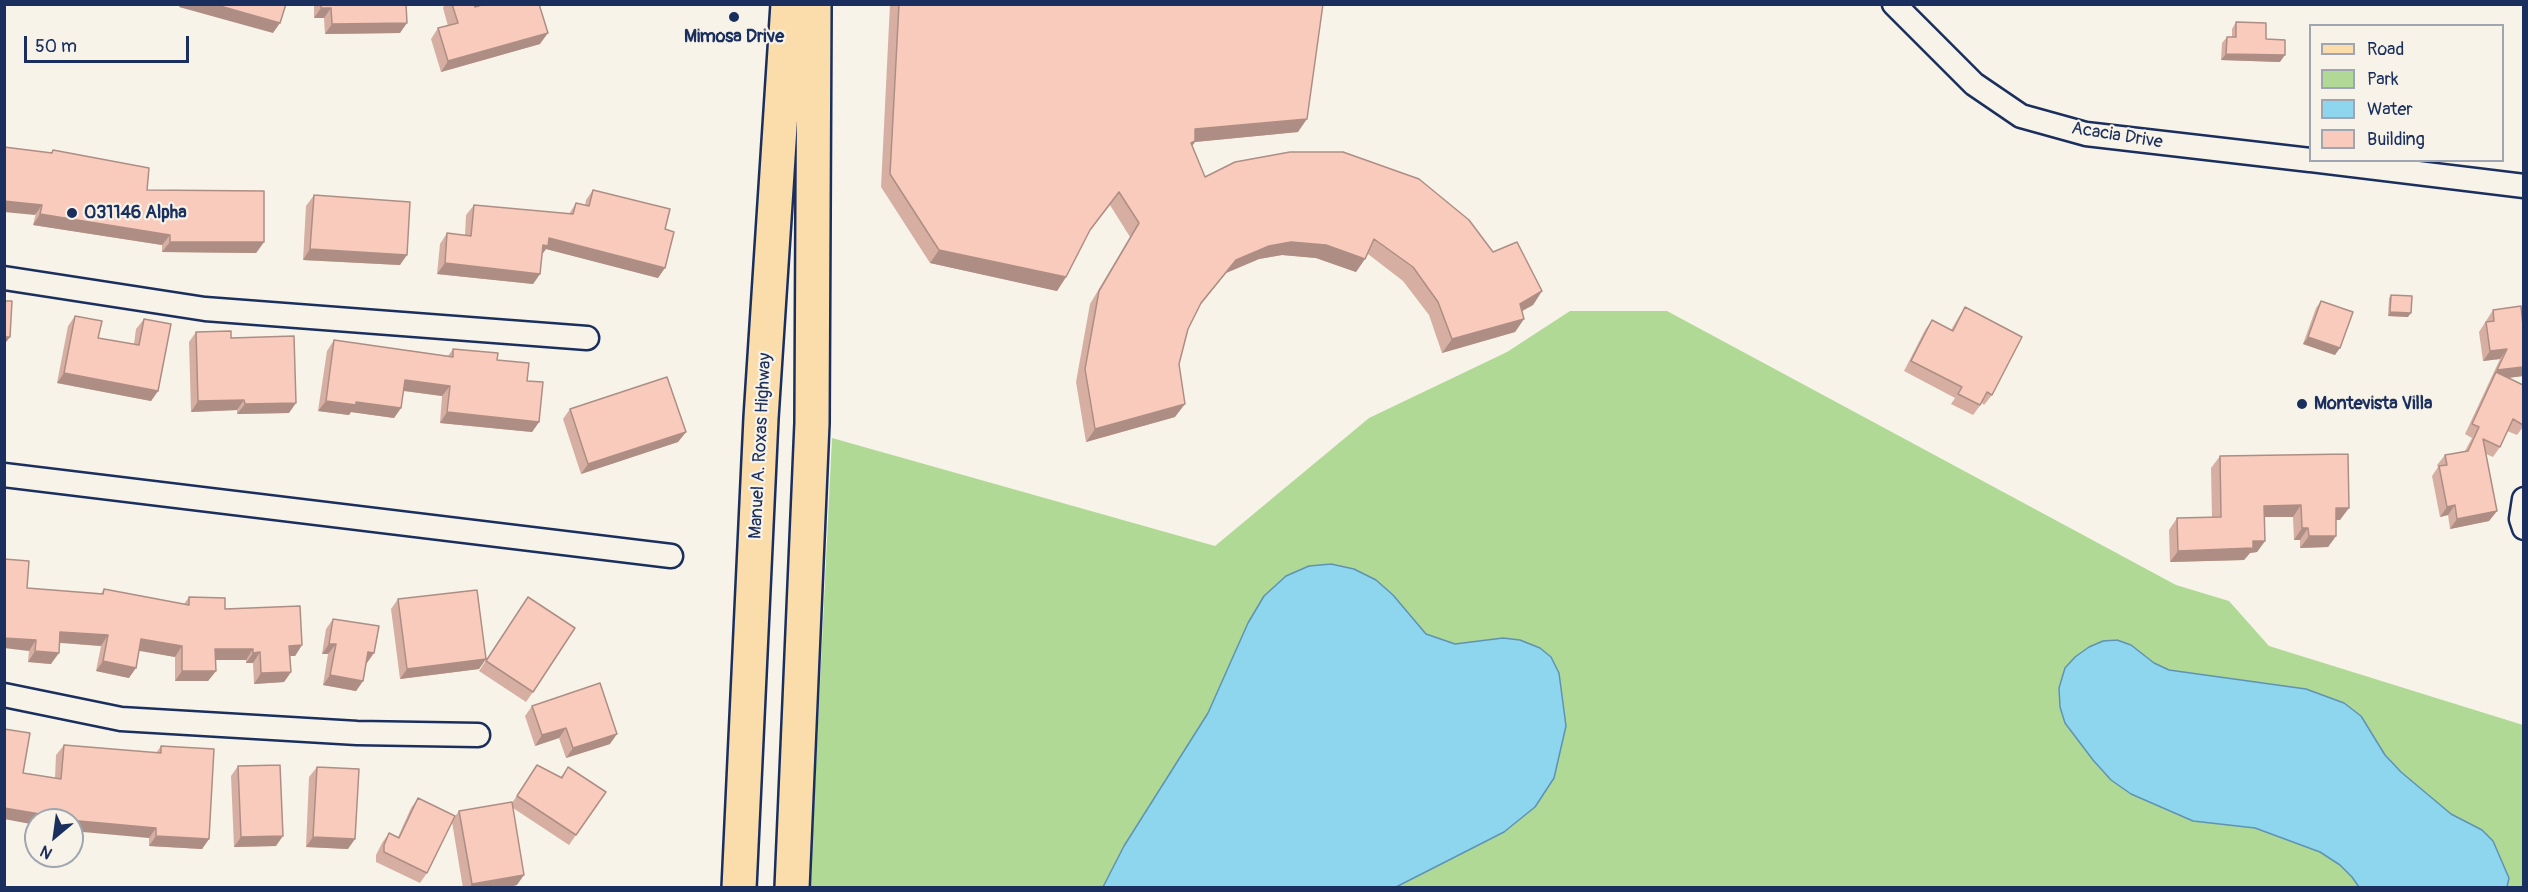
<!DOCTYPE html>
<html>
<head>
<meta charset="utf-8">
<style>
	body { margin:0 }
	#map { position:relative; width:2528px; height:892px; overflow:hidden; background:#f7f3e8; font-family:Pangolin,sans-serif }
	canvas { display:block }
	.frame { position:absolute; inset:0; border:6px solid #1b2f5e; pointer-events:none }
	.legend { position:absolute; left:2309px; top:24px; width:195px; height:138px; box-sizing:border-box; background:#f7f3e8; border:2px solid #9fa5b1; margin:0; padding:8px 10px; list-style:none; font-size:18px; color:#1b2f5e }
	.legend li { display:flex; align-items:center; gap:12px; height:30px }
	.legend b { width:30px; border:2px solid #9fa5b1 }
	.north { position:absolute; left:24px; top:808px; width:60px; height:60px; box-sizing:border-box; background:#f7f3e8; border:2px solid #9fa5b1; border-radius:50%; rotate:209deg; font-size:16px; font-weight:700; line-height:24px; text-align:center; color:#1b2f5e }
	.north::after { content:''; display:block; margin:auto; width:21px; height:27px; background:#1b2f5e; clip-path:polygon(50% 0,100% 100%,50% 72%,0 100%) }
	.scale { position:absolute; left:24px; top:36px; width:165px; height:27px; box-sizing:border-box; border:3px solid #1b2f5e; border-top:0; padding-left:8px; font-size:18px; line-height:21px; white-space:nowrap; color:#1b2f5e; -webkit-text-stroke:4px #f7f3e8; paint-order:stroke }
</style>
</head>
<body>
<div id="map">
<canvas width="2528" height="892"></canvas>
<div class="frame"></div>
<ul class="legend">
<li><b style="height:8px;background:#faddab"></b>Road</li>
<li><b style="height:16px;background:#b0d995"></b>Park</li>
<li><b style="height:16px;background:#8dd6ee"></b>Water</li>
<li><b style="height:16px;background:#f9cbbc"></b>Building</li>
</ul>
<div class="north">N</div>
<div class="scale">50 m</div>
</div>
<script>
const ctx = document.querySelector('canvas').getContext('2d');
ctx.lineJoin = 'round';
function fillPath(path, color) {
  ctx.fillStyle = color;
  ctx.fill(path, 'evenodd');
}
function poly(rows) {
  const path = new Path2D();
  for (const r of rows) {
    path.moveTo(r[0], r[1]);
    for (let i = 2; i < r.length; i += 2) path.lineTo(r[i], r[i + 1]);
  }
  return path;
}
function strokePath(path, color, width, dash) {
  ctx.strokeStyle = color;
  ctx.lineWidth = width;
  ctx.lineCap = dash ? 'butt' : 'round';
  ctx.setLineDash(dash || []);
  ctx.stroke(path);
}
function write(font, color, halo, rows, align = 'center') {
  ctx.font = font + ' Pangolin,sans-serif';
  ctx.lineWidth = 4.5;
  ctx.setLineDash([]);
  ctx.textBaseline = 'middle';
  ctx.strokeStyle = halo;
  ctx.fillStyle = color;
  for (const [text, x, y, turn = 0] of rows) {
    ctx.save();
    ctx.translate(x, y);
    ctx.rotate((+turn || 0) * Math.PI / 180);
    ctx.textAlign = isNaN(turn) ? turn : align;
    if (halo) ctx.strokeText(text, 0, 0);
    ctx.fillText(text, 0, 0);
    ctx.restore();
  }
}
const green = poly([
	[1570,311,1667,311,2176,585,2229,601,2269,646,2523,725,2523,887,810,888,832,438,1215,546,1369,418,1507,352]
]);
const water = poly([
	[1331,564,1354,569,1376,580,1393,595,1426,634,1455,644,1503,638,1520,640,1540,648,1551,657,1559,673,1566,726,1554,778,1535,807,1504,832,1396,887,1103,887,1124,846,1208,713,1248,623,1264,596,1286,576,1309,566,1331,564],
	[2117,640,2131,645,2154,663,2169,670,2306,689,2344,703,2361,716,2385,755,2401,772,2451,814,2482,830,2493,841,2509,878,2507,887,2359,887,2352,877,2340,865,2320,852,2255,828,2193,821,2131,794,2111,780,2093,760,2065,723,2060,707,2059,688,2065,668,2075,657,2089,647,2103,641,2117,640]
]);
const minor = poly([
	[1894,4,1974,84,2021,116,2086,134,2310,160],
	[2311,160,2524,186],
	[4,278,205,309,587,338],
	[4,475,671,556],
	[2524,499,2521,519,2524,528],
	[4,695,121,719,357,733,478,735]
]);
const primary = poly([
	[739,888,761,418,788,4],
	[792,888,812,423,814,4]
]);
const wall = poly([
	[314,4,406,4,400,33,325,34,324,18,314,18],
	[445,4,474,4,475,7,540,44,441,72,431,39,438,28,448,26,443,8],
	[890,4,1323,4,1298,132,1195,142,1192,146,1205,177,1493,252,1542,291,1533,305,1522,311,1524,319,1515,332,1442,353,1429,315,1403,281,1368,254,1356,272,1316,258,1282,255,1259,259,1226,273,1198,308,1188,329,1179,364,1175,417,1086,442,1076,382,1090,304,1130,237,1110,205,1088,233,1066,277,1057,291,930,263,881,187],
	[2236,22,2266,39,2280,62,2221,60,2222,43,2227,37,2232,37,2232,29],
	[53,150,147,190,264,242,256,253,162,252,162,245,33,225,51,153],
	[593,190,665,229,658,278,546,249,542,254,540,274,533,284,437,274,440,244,447,233,465,235,466,215,474,205,569,214,576,203,585,205,586,200],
	[314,195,400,265,303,260,306,206],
	[2391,295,2408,317,2388,316,2389,298],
	[2321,301,2335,355,2303,344,2316,308],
	[1965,307,1992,395,1984,405,1982,403,1973,415,1951,404,1955,398,1904,371,1925,330,1932,320,1951,330,1958,318],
	[2493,310,2523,326,2523,376,2508,378,2523,385,2523,427,2517,435,2507,431,2500,447,2493,457,2486,454,2497,511,2489,521,2450,529,2448,515,2440,517,2432,476,2438,467,2437,465,2445,455,2465,451,2472,438,2465,434,2500,359,2483,361,2479,332],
	[75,316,98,338,134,344,136,329,144,319,158,391,151,401,57,383,68,326],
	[196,332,231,338,289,413,237,414,237,410,191,412,189,342],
	[334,340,448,356,453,349,497,360,527,381,539,422,532,432,440,423,442,396,403,391,401,408,394,418,351,412,349,415,318,411,327,351],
	[570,409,686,432,678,442,581,474,563,419],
	[2220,456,2340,520,2336,520,2336,536,2328,547,2300,548,2300,540,2294,540,2293,517,2264,517,2265,541,2257,552,2250,553,2244,560,2170,562,2169,530,2177,518,2212,518,2211,468],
	[27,588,101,594,104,589,184,604,189,597,225,609,302,645,295,656,290,656,291,672,284,682,254,684,253,663,246,663,246,660,216,660,216,671,208,681,175,681,175,657,139,650,129,678,96,671,101,646,59,643,51,664,28,662,29,651],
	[398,599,486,659,479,669,400,679,391,609],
	[521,607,533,692,526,702,479,671],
	[333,619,367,663,366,663,363,681,356,691,323,685,328,654,322,654,326,629],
	[532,706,610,744,566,758,559,738,535,746,525,716],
	[64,745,156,753,161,746,209,839,202,849,149,846,149,838,72,820,36,820,23,773,55,778,56,755],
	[537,765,560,778,568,767,606,792,569,845,513,808,517,885,504,888,463,888,452,822,427,873,420,883,376,862,376,855,382,843,389,833,398,837,411,808,418,798,453,819,459,811,512,803],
	[238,766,276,846,234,847,231,776],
	[317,767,348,849,306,847,309,777]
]);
const shadedWall = poly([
	[181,4,213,4,280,23,273,33,179,7],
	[321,8,331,8,324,18,314,18],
	[407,23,400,33,325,34,332,24],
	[548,33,540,44,441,72,448,61],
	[2226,54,2285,55,2280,62,2221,60],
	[1307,119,1298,132,1195,142,1186,154,1195,129],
	[4,201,42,205,35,215,4,212],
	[40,214,170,235,162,245,33,225],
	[549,238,665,268,658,278,546,249,541,256,536,255],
	[170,242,264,242,256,253,162,252],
	[1291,242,1326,245,1365,259,1356,272,1316,258,1282,255,1259,259,1226,273,1191,316,1201,303,1236,260,1269,246],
	[310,249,407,255,400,265,303,260],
	[939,250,1066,277,1057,291,930,263],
	[445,263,540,274,533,284,437,274],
	[1542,291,1533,305,1511,317,1520,304],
	[2390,312,2411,313,2408,317,2388,316],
	[1524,319,1515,332,1442,353,1452,339],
	[4,337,10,337,4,345],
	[2308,337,2340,348,2335,355,2303,344],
	[2507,349,2500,359,2483,361,2490,351],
	[2523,367,2523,376,2492,380,2496,372,2490,380,2497,370],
	[64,373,158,391,151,401,57,383],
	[405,380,450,386,442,396,398,390],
	[244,400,237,410,191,412,198,401],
	[326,401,356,402,401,408,394,418,351,412,349,415,318,411],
	[296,403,289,413,237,414,245,404],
	[1185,404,1175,417,1086,442,1095,429],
	[447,412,539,422,532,432,440,423],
	[686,432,678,442,581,474,588,464],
	[2301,505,2293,517,2256,517,2264,506],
	[2455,505,2448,515,2440,517,2447,507],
	[2336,508,2349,508,2340,520,2327,520],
	[2497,511,2489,521,2450,529,2457,519],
	[2302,528,2308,528,2300,540,2294,540],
	[2309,536,2336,536,2328,547,2300,548],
	[2253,541,2265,541,2257,552,2250,553,2244,560,2170,562,2178,551],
	[60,632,108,635,101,646,53,642],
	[4,638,36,640,29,651,4,648],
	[141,639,182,646,175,657,134,650],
	[329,644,336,644,328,654,322,654],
	[302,645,295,656,282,656,289,646],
	[215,649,253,649,246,660,208,660],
	[35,651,59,653,51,664,28,662],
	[260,652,253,663,246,663,253,653],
	[368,652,374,653,367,663,361,662],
	[486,659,479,669,400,679,407,669],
	[103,661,136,668,129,678,96,671],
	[182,671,216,671,208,681,175,681],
	[291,672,284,682,254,684,261,673],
	[330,675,363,681,356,691,323,685],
	[566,728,559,738,535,746,542,735],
	[617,734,610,744,566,758,573,748],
	[4,808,58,817,56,820,36,820,36,825,4,819],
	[72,820,156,828,149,838,72,831],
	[156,836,209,839,202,849,149,846],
	[283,836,276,846,234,847,241,837],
	[313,837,355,839,348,849,306,847],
	[524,875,517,885,504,888,469,888,472,884]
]);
const building = poly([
	[213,4,286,4,280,23,213,4],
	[321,4,406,4,407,23,332,24,331,8,321,8,321,4],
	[452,4,474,4,475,7,485,4,539,4,548,33,448,61,438,28,458,23,452,4],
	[899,4,1323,4,1307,119,1195,129,1195,141,1191,143,1205,177,1235,162,1290,152,1343,152,1419,179,1469,220,1493,252,1517,242,1542,291,1520,304,1524,319,1452,339,1438,302,1413,267,1374,239,1365,259,1326,245,1291,242,1269,246,1236,260,1201,303,1188,329,1179,364,1185,404,1095,429,1085,369,1099,291,1139,223,1119,192,1090,230,1066,277,939,250,890,174,899,4],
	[2236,22,2266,23,2266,39,2285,40,2285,55,2226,54,2227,37,2236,37,2236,22],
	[4,147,52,153,53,150,149,168,147,190,264,191,264,242,170,242,170,235,40,214,42,205,4,201,4,147],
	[593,190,670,209,665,229,674,232,665,268,549,238,548,246,543,245,540,274,445,263,447,233,471,236,474,205,573,214,576,203,589,206,593,190],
	[314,195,410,202,407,255,310,249,314,195],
	[2391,295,2412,296,2411,313,2390,312,2391,295],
	[4,301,12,301,10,337,4,337,4,301],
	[2321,301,2353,312,2340,348,2308,337,2321,301],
	[2521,306,2523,326,2523,367,2497,370,2507,349,2490,351,2486,322,2494,321,2493,310,2521,306],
	[1965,307,2022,337,1992,395,1987,392,1980,405,1958,394,1962,387,1911,361,1932,320,1953,331,1965,307],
	[75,316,102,321,98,338,139,345,144,319,171,324,158,391,64,373,75,316],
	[231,331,231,338,294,336,296,403,245,404,244,400,198,401,196,332,231,331],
	[334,340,453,357,453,349,498,353,497,360,529,363,527,381,543,382,539,422,447,412,450,386,405,380,401,408,356,402,356,405,326,401,334,340],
	[2496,372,2523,385,2523,425,2513,419,2500,447,2483,439,2497,511,2457,519,2455,505,2447,507,2439,466,2447,465,2445,455,2468,451,2479,427,2472,424,2496,372],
	[667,377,686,432,588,464,570,409,667,377],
	[2348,454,2349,508,2336,508,2336,536,2309,536,2308,528,2302,528,2301,505,2264,506,2265,541,2253,541,2253,548,2178,551,2177,518,2221,517,2220,456,2348,454],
	[4,559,29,561,27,588,103,594,104,589,189,605,189,597,225,598,225,609,300,606,302,645,289,646,291,672,261,673,260,652,253,653,253,649,215,649,216,671,182,671,182,646,141,639,136,668,103,661,108,635,60,632,59,653,35,651,36,640,4,638,4,559],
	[477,590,486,659,407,669,398,599,477,590],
	[528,597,575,628,533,692,486,661,528,597],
	[333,619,379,626,374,653,368,652,363,681,330,675,336,644,329,644,333,619],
	[600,683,617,734,573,748,566,728,542,735,532,706,600,683],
	[4,729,30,733,23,773,61,779,64,745,161,753,161,746,214,749,209,839,156,836,156,828,57,819,58,817,4,808,4,729],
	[280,765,283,836,241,837,238,766,280,765],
	[537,765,562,778,568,767,606,792,576,835,517,796,537,765],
	[317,767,359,769,355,839,313,837,317,767],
	[418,798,455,816,427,873,384,852,384,845,389,833,399,838,418,798],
	[512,802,524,875,472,884,459,811,512,802]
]);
const markers = [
	[734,17,6,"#1b2f5e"],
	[72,213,6,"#1b2f5e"],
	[2302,404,6,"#1b2f5e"]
];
const poiNames = [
	["Mimosa Drive",734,37,"center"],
	["031146 Alpha",84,213],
	["Montevista Villa",2314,404]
];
const streetNames = [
	["Acacia Drive",2117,136,9],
	["Manuel A. Roxas Highway",761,446,-87]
];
fillPath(green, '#b0d995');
fillPath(water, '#8dd6ee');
strokePath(water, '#5f93b4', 1.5);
strokePath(minor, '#1b2f5e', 27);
strokePath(primary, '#1b2f5e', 38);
strokePath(minor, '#f7f3e8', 22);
strokePath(primary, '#faddab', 33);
fillPath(wall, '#d6afa2');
fillPath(shadedWall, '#ae8e84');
fillPath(building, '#f9cbbc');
strokePath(building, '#ae8e84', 1.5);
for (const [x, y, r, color] of markers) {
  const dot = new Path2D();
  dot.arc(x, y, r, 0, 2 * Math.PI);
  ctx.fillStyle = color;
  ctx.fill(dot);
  strokePath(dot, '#f7f3e8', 2);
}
write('bold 18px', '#1b2f5e', '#f7f3e8', poiNames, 'left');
write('18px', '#1b2f5e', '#f7f3e8', streetNames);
</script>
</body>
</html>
